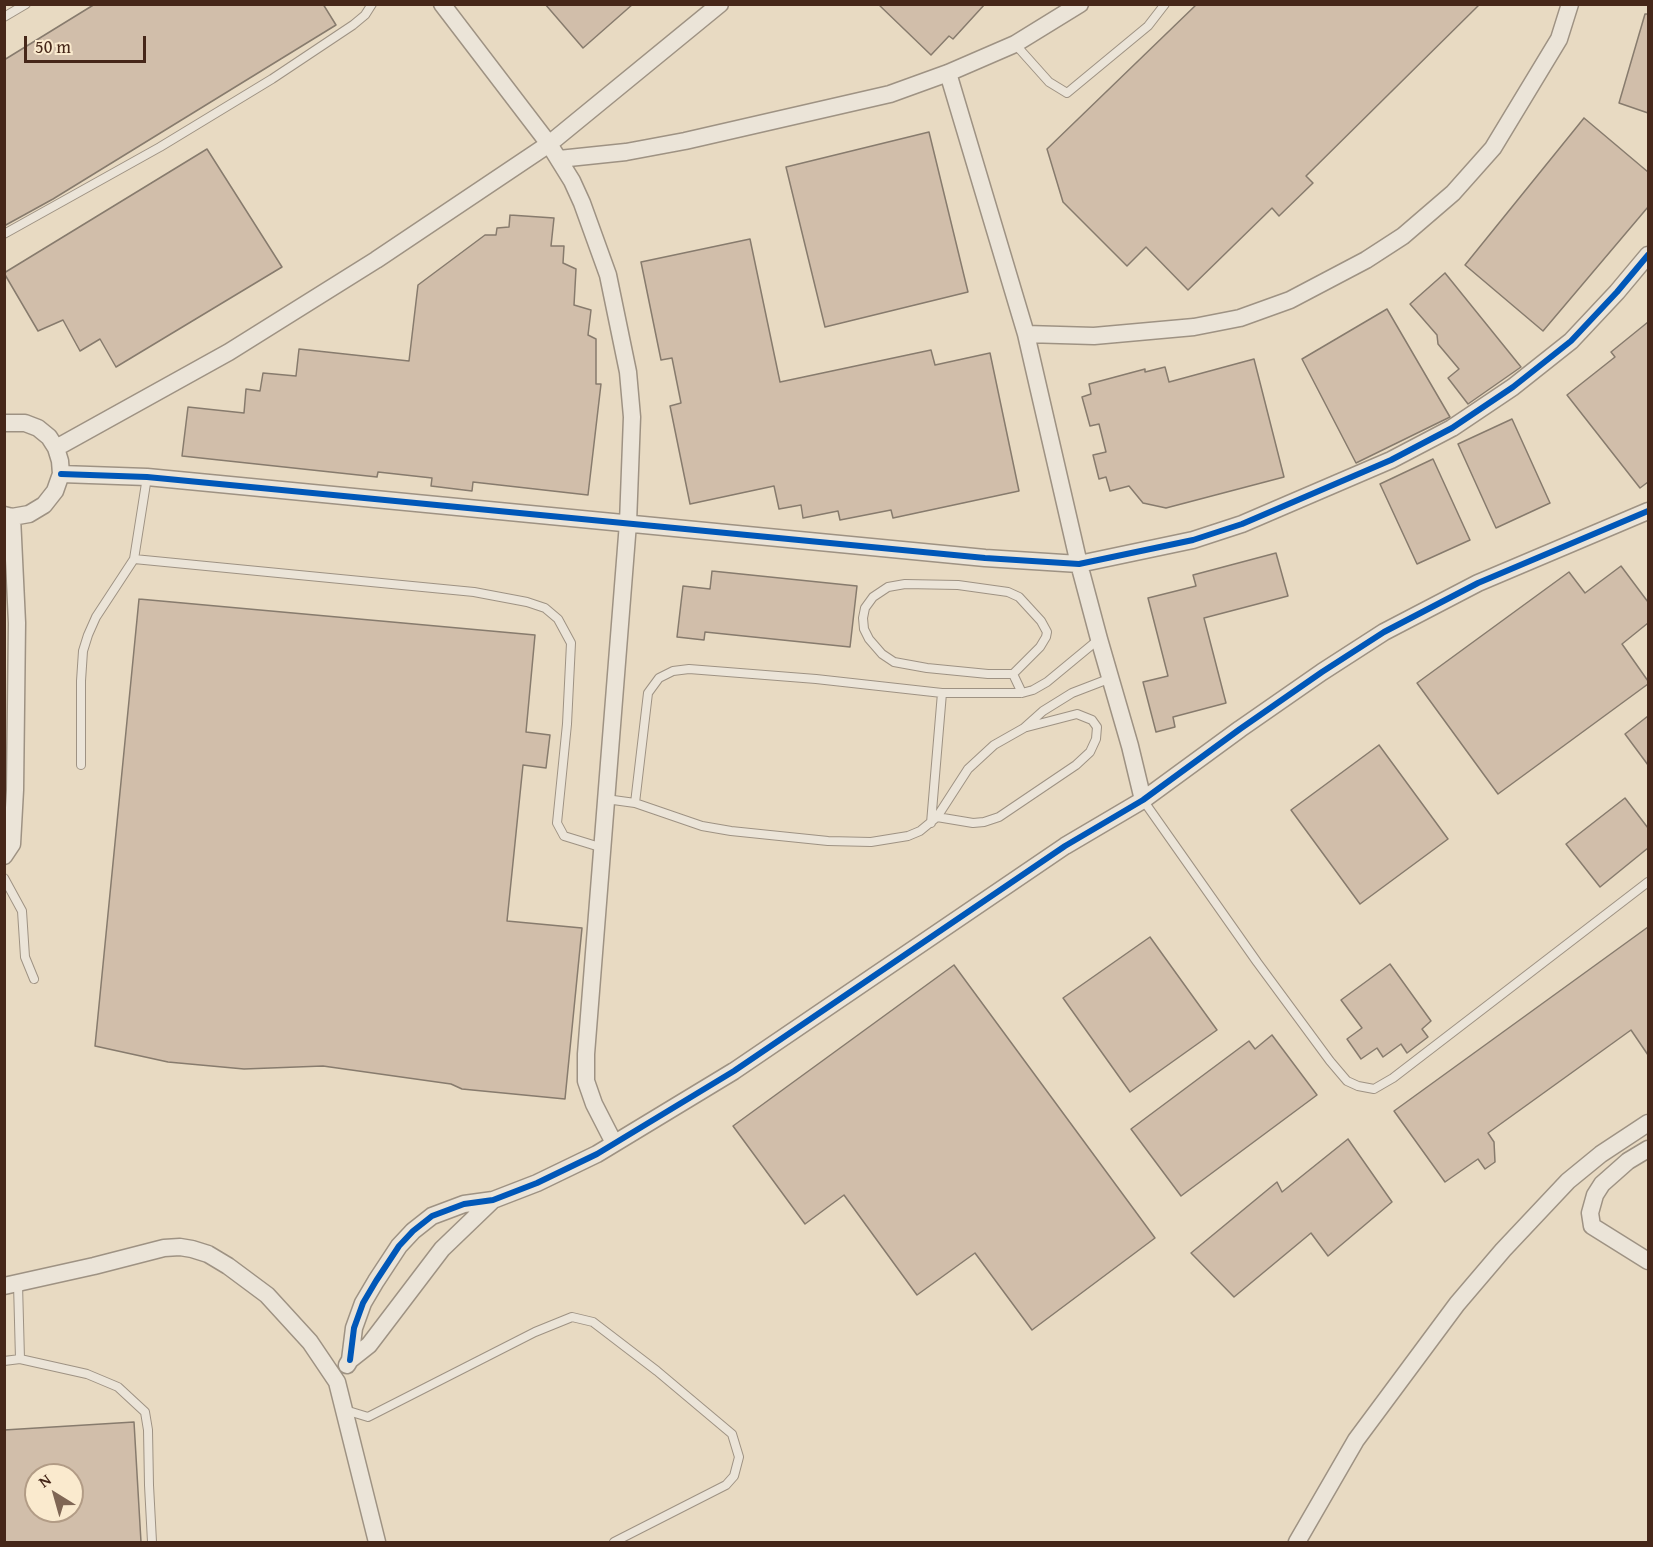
<!DOCTYPE html>
<html>
<head>
<meta charset="utf-8">
<style>
	body { margin:0 }
	#map { position:relative; width:1653px; height:1547px; overflow:hidden; background:#e8dac2; font-family:"Gentium Book Plus",serif }
	canvas { display:block }
	.frame { position:absolute; inset:0; border:6px solid #462719; pointer-events:none }
	.north { position:absolute; left:24px; top:1463px; width:60px; height:60px; box-sizing:border-box; background:#faeace; border:2px solid #b29c86; border-radius:50%; rotate:323deg; font-size:16px; font-weight:700; line-height:24px; text-align:center; color:#462719 }
	.north::after { content:''; display:block; margin:auto; width:21px; height:27px; background:#7f6654; clip-path:polygon(50% 0,100% 100%,50% 72%,0 100%) }
	.scale { position:absolute; left:24px; top:36px; width:122px; height:27px; box-sizing:border-box; border:3px solid #462719; border-top:0; padding-left:8px; font-size:18px; line-height:21px; white-space:nowrap; color:#462719; -webkit-text-stroke:4px #faeace; paint-order:stroke }
</style>
</head>
<body>
<div id="map">
<canvas width="1653" height="1547"></canvas>
<div class="frame"></div>
<div class="north">N</div>
<div class="scale">50 m</div>
</div>
<script>
const ctx = document.querySelector('canvas').getContext('2d');
ctx.lineJoin = 'round';
function fillPath(path, color) {
  ctx.fillStyle = color;
  ctx.fill(path, 'evenodd');
}
function poly(rows) {
  const path = new Path2D();
  for (const r of rows) {
    path.moveTo(r[0], r[1]);
    for (let i = 2; i < r.length; i += 2) path.lineTo(r[i], r[i + 1]);
  }
  return path;
}
function strokePath(path, color, width, dash) {
  ctx.strokeStyle = color;
  ctx.lineWidth = width;
  ctx.lineCap = dash ? 'butt' : 'round';
  ctx.setLineDash(dash || []);
  ctx.stroke(path);
}
const building = poly([
	[95,4,323,4,336,25,53,199,4,226,4,60,95,4],
	[545,4,633,4,583,48,545,4],
	[878,4,985,4,953,39,949,36,931,55,878,4],
	[1197,4,1480,4,1306,176,1313,183,1279,216,1272,208,1188,290,1146,247,1127,266,1063,202,1047,149,1197,4],
	[1645,14,1648,14,1648,113,1619,103,1645,14],
	[1584,118,1648,172,1648,207,1543,331,1465,265,1584,118],
	[929,132,968,292,825,327,786,167,929,132],
	[207,149,282,267,116,367,100,339,80,351,63,320,38,331,4,273,207,149],
	[510,215,554,218,551,246,564,246,563,263,576,269,574,305,591,310,588,335,596,339,596,384,601,384,588,495,473,482,472,491,431,486,432,478,378,472,377,477,182,456,188,407,244,413,246,389,260,391,263,373,296,376,299,349,409,361,418,285,485,235,496,235,497,228,509,227,510,215],
	[750,239,780,382,931,350,935,365,990,353,1019,491,893,518,891,510,840,520,838,511,803,518,801,505,779,509,774,486,690,504,670,406,681,403,672,358,661,360,641,262,750,239],
	[1445,273,1521,367,1468,404,1448,378,1459,369,1438,344,1437,335,1410,304,1445,273],
	[1387,309,1450,417,1356,463,1302,359,1387,309],
	[1648,322,1648,482,1640,488,1567,395,1615,357,1611,352,1648,322],
	[1254,359,1284,477,1166,508,1143,503,1129,486,1110,491,1106,477,1099,479,1093,455,1106,452,1099,424,1090,426,1082,397,1091,394,1089,384,1145,369,1145,372,1165,367,1169,382,1254,359],
	[1512,419,1550,503,1496,528,1458,444,1512,419],
	[1433,459,1470,540,1417,564,1380,484,1433,459],
	[1276,553,1288,596,1204,618,1226,703,1173,717,1175,727,1156,732,1143,682,1168,676,1148,598,1196,586,1193,575,1276,553],
	[1621,566,1648,602,1648,623,1622,644,1648,681,1648,684,1498,794,1417,683,1569,572,1585,593,1621,566],
	[712,571,857,586,850,647,705,632,704,640,677,637,683,586,710,589,712,571],
	[139,599,535,635,526,732,550,735,546,768,523,765,507,921,582,928,565,1099,462,1089,451,1084,323,1066,244,1069,168,1062,95,1046,139,599],
	[1648,716,1648,765,1625,734,1648,716],
	[1379,745,1448,839,1360,904,1291,810,1379,745],
	[1625,798,1648,828,1648,848,1600,887,1566,844,1625,798],
	[1648,927,1648,1055,1631,1030,1488,1133,1494,1142,1495,1162,1485,1169,1478,1159,1445,1182,1394,1111,1648,927],
	[1150,937,1217,1030,1130,1092,1063,998,1150,937],
	[1390,964,1431,1021,1422,1029,1428,1037,1407,1053,1401,1044,1383,1057,1377,1048,1361,1059,1347,1039,1362,1028,1341,1000,1390,964],
	[954,965,1155,1238,1032,1330,975,1253,917,1295,844,1195,805,1224,733,1126,954,965],
	[1272,1035,1317,1095,1181,1196,1131,1129,1249,1041,1255,1049,1272,1035],
	[1348,1139,1392,1202,1328,1256,1311,1233,1234,1297,1191,1253,1277,1182,1282,1192,1348,1139],
	[134,1422,141,1542,4,1542,4,1430,134,1422],
	[36,1475,72,1475,72,1511,36,1511,36,1475]
]);
const service = poly([
	[4,17,26,4],
	[1015,44,1049,82,1067,93,1148,26,1165,4],
	[4,234,160,147,272,79,353,25,365,15,372,4],
	[134,559,474,592,527,602,545,608,558,619,571,643,567,724,557,823,564,836,603,848],
	[1013,674,988,674,927,668,894,662,882,654,869,639,864,629,863,618,865,608,873,597,888,587,905,584,958,585,1008,592,1019,597,1041,621,1047,632,1046,637,1040,647,1013,674,1022,693],
	[81,765,81,681,83,651,88,635,96,617,134,559,147,477],
	[606,799,635,803,648,693,659,678,673,671,689,669,816,679,942,693,1022,693,1033,690,1047,682,1099,639],
	[1143,800,1257,962,1330,1061,1347,1081,1358,1086,1374,1089,1393,1078,1648,882],
	[635,803,702,826,731,831,828,841,871,842,908,836,920,831,937,817,968,769,994,745,1024,728,1043,711,1072,693,1111,678],
	[937,817,973,823,984,822,999,817,1076,765,1090,752,1096,739,1097,727,1092,720,1077,714,1027,727],
	[931,823,942,693],
	[4,878,22,911,25,957,34,979],
	[18,1284,20,1359],
	[4,1361,20,1359,87,1374,118,1387,145,1412,148,1430,149,1485,152,1542],
	[345,1410,368,1417,535,1332,572,1317,593,1322,657,1371,732,1434,739,1457,734,1476,726,1485,614,1542]
]);
const minor = poly([
	[442,4,549,144,572,181,582,203,608,275,628,372,632,417,628,523,586,1054,586,1081,594,1104,614,1143],
	[948,73,1026,334,1079,564,1099,639,1130,746,1143,800],
	[559,159,626,152,685,141,890,94,948,73,1015,44,1080,4],
	[1026,334,1094,336,1194,327,1240,318,1290,300,1366,260,1403,236,1453,193,1493,148,1559,39,1570,4],
	[4,423,25,423,38,428,49,437,56,448,60,461,61,474,55,491,44,505,29,514,12,517,4,515],
	[56,448,229,352,376,260,549,144,720,4],
	[61,474,147,477,985,558,1079,564,1193,540,1242,524,1391,460,1452,428,1513,387,1571,341,1617,292,1648,255],
	[4,856,12,844,15,790,17,623,12,517],
	[1648,1149,1628,1161,1602,1184,1595,1195,1590,1213,1592,1226,1648,1261],
	[4,1286,94,1266,164,1248,180,1247,192,1249,208,1254,228,1266,267,1295,310,1342,337,1382,377,1542],
	[350,1360,354,1328,363,1303,376,1281,399,1246,413,1231,432,1216,464,1204,493,1200,537,1183,597,1154,734,1071,1065,846,1143,800,1240,729,1322,672,1384,632,1478,583,1648,511],
	[347,1365,350,1360,369,1345,442,1249,493,1200],
	[1297,1542,1356,1440,1457,1304,1503,1250,1568,1181,1601,1154,1648,1123]
]);
const cycleway = poly([
	[61,474,147,477,985,558,1079,564,1193,540,1242,524,1391,460,1452,428,1513,387,1571,341,1617,292,1648,255],
	[350,1360,354,1328,363,1303,376,1281,399,1246,413,1231,432,1216,464,1204,493,1200,537,1183,597,1154,734,1071,1065,846,1143,800,1240,729,1322,672,1384,632,1478,583,1648,511]
]);
fillPath(building, '#d1beaa');
strokePath(building, '#877b6d', 1.5);
strokePath(service, '#9e9283', 10);
strokePath(minor, '#9e9283', 19);
strokePath(service, '#ebe4d8', 8);
strokePath(minor, '#ebe4d8', 16);
strokePath(cycleway, '#0057b8', 6);
</script>
</body>
</html>
